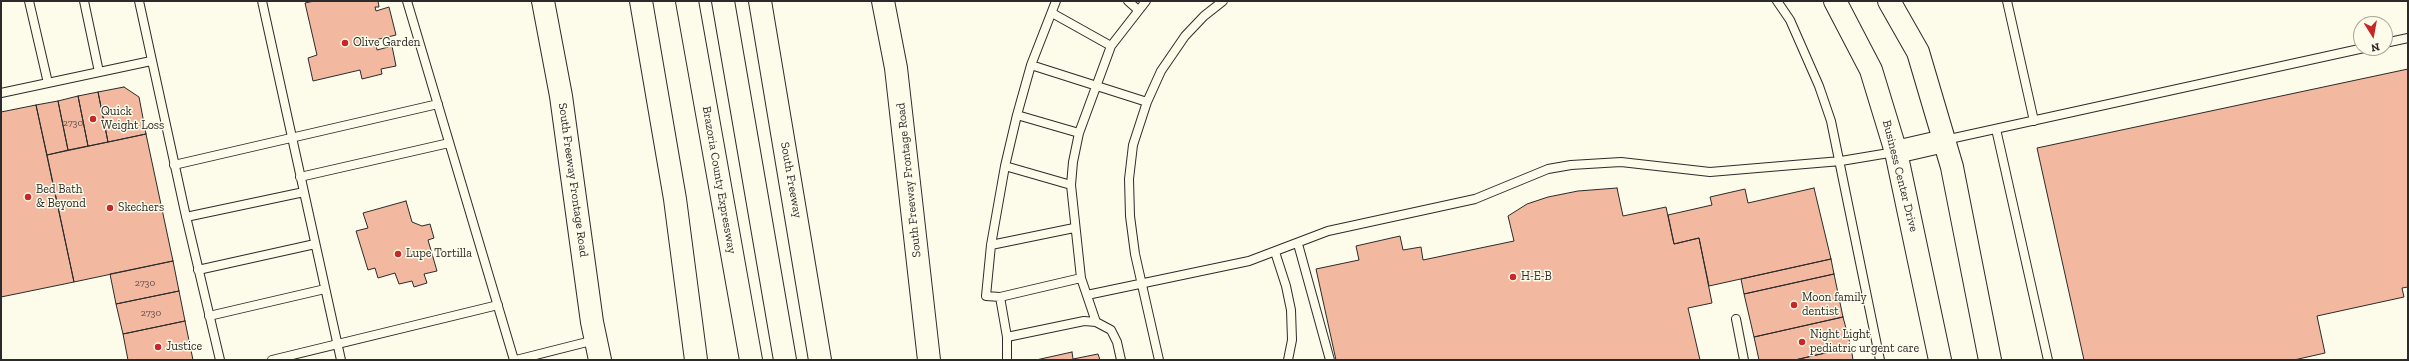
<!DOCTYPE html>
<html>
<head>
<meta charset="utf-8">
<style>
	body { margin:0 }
	#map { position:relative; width:2409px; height:361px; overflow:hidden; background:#fdfbea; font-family:"Zilla Slab",serif }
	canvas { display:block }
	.frame { position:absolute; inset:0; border:2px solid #2b2b2b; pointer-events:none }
	.north { position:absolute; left:2353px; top:16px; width:40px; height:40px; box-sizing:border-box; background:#fdfbea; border:1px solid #a9a89e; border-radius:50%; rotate:169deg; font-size:11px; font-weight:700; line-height:16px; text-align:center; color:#2b2b2b }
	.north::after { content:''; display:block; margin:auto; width:14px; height:18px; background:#c62828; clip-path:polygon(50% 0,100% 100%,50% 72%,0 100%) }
</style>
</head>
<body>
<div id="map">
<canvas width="2409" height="361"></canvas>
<div class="frame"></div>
<div class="north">N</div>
</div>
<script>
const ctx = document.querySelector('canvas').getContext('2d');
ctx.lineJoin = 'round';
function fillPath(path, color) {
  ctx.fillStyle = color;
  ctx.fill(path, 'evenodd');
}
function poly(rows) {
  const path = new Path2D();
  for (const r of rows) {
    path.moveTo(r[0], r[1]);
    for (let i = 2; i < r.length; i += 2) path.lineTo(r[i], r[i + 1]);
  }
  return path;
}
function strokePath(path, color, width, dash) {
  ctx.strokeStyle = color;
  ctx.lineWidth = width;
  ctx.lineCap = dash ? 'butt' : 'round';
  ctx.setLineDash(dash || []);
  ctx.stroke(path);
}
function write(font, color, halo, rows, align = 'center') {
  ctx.font = font + ' "Zilla Slab",serif';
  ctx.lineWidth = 3;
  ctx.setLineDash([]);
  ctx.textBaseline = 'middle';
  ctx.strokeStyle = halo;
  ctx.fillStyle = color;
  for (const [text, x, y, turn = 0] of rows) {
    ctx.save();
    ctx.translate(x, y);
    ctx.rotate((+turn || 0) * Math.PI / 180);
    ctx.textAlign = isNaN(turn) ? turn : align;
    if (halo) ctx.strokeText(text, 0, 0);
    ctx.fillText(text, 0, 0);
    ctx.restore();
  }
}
const building = poly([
	[314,1,378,1,379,7,375,7,376,11,389,7,396,35,375,40,377,50,392,46,396,66,381,69,382,74,362,79,360,70,313,81,308,58,317,55,305,3,314,1],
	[2408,69,2408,287,2402,288,2404,297,2317,316,2325,353,2294,360,2084,360,2037,148,2408,69],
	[124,87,139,97,146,134,108,142,98,92,124,87],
	[98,92,108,142,88,146,78,96,98,92],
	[78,96,88,146,68,150,58,101,78,96],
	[58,101,68,150,47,155,36,105,58,101],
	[36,105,74,282,1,297,1,112,36,105],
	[146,134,173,261,74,282,47,155,146,134],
	[1617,188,1623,216,1666,207,1674,244,1699,238,1712,303,1688,308,1700,360,1336,360,1316,269,1359,260,1356,246,1400,236,1403,250,1421,247,1423,260,1514,241,1508,216,1527,204,1548,197,1578,191,1617,188],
	[1814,188,1831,259,1709,286,1699,238,1674,244,1668,215,1712,205,1710,197,1745,189,1748,203,1814,188],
	[406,201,412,222,422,226,430,224,434,238,428,240,437,271,424,274,427,283,414,287,412,281,399,284,395,273,378,278,375,268,368,270,356,231,368,228,363,213,406,201],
	[1831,259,1834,274,1744,294,1741,279,1831,259],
	[173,261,179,291,116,304,110,274,173,261],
	[1834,274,1843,317,1754,337,1744,294,1834,274],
	[179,291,185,321,123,334,116,304,179,291],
	[1843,317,1851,347,1795,360,1759,360,1754,337,1843,317],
	[185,321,193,360,128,360,123,334,185,321],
	[1851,347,1853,360,1795,360,1851,347],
	[1072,352,1073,359,1098,354,1100,360,1036,360,1072,352]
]);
const lane = poly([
	[29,1,48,83],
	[84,1,99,72],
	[139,1,185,212,220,360],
	[262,1,341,360],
	[407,1,514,360],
	[1056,1,1031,65,1017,115,1005,166,991,245,986,296,1000,297,1081,278],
	[1128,1,1137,9],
	[1777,1,1790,20,1819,86,1831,121,1880,360],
	[2007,1,2034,121],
	[1052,13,1111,46],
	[2385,43,2408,38],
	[1031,65,1147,102],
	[1,93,151,61],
	[1017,115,1079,133],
	[1996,129,2048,360],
	[1945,140,2364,48],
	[174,165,438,104],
	[1005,166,1071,185],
	[300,177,449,143],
	[186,217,304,192],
	[1298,244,1330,360],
	[991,245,1074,228],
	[1275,252,1286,286,1291,310,1292,340,1288,360],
	[198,270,315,244],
	[1087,295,1249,261,1328,231,1475,199,1548,169,1571,165,1621,162,1710,172,1841,161,1895,152],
	[1000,297,1007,337,1007,360],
	[209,316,325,289],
	[1736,319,1744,360],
	[1096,322,1081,278,1071,185,1073,162,1079,133,1111,46,1146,1],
	[1007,337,1084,321,1096,322,1111,330,1117,342,1121,360],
	[272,360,498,305],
	[516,360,595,340],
	[1159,360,1135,254,1130,216,1129,179,1133,145,1147,102,1161,71,1185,36,1204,16,1223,1]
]);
const secondary = poly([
	[543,1,561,96,592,322,600,360],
	[883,1,896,68,929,360],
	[1835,1,1871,70,1896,152,1940,360],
	[1889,1,1918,52,1952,167,1990,360],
	[1896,152,1944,141]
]);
const highway = poly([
	[641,1,675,199,696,360],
	[687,1,751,360],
	[723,1,785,360],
	[760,1,820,360]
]);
const markers = [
	[345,43,4,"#c62828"],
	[93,119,4,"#c62828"],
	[28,197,4,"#c62828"],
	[110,208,4,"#c62828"],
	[398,254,4,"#c62828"],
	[1513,277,4,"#c62828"],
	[1794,305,4,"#c62828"],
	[1802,342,4,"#c62828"],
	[158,347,4,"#c62828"]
];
const numberNames = [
	["2730",73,123],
	["2730",145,283],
	["2730",151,313]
];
const poiNames = [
	["Olive Garden",353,43],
	["Quick",101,112],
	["Weight Loss",101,126],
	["Bed Bath",36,190],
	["& Beyond",36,204],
	["Skechers",118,208],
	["Lupe Tortilla",406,254],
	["H-E-B",1521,277],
	["Moon family",1802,298],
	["dentist",1802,312],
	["Night Light",1810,335],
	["pediatric urgent care",1810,349],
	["Justice",166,347]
];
const streetNames = [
	["Business Center Drive",1900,176,76],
	["South Freeway Frontage Road",573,180,82],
	["Brazoria County Expressway",719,180,80],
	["South Freeway",791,180,80],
	["South Freeway Frontage Road",909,180,-96]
];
fillPath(building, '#f2b8a0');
strokePath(building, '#2b2b2b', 1);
strokePath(lane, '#2b2b2b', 10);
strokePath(secondary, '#2b2b2b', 24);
strokePath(highway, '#2b2b2b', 24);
strokePath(lane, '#fdfbea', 8);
strokePath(secondary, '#fdfbea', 22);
strokePath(highway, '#fdfbea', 22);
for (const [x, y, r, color] of markers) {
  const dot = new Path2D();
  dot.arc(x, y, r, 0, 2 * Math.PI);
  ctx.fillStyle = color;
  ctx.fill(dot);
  strokePath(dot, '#fdfbea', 1.5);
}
write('10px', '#5d4e48', null, numberNames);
write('12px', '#2b2b2b', '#fdfbea', poiNames, 'left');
write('12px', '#2b2b2b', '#fdfbea', streetNames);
</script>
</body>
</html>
